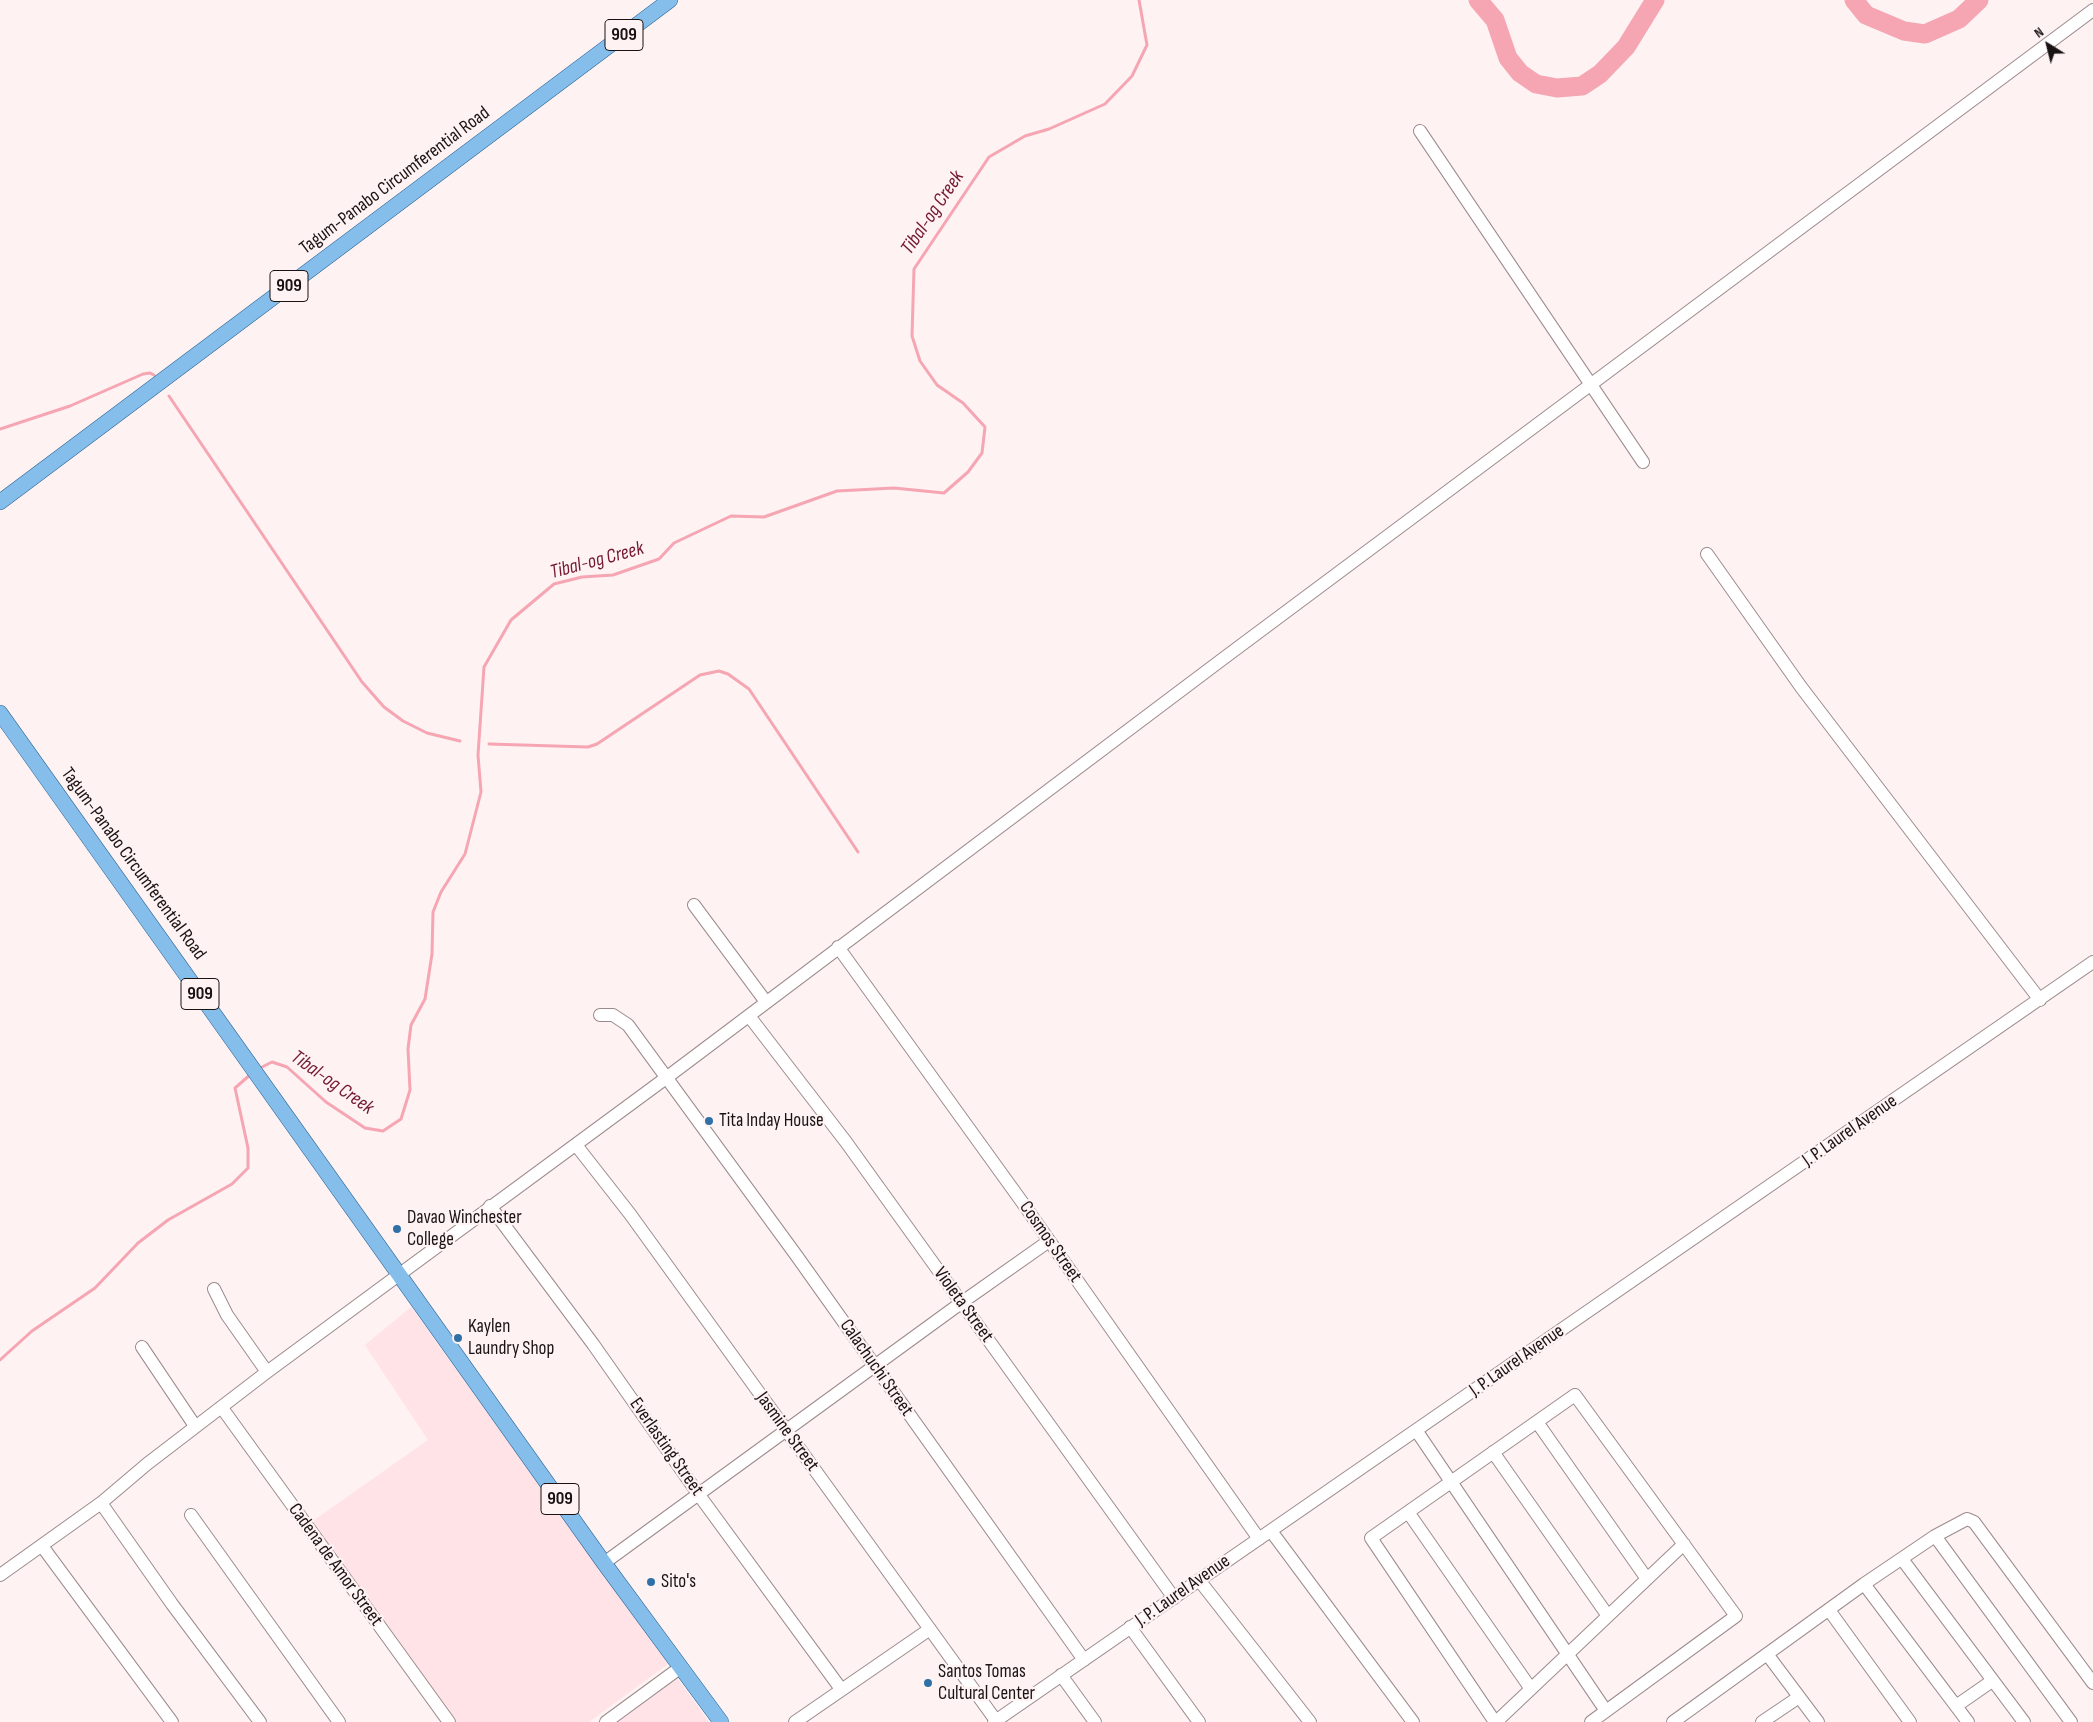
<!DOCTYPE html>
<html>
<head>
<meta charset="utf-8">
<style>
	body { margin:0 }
	#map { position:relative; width:2093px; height:1722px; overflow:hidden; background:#fef2f3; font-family:"Sofia Sans Condensed",sans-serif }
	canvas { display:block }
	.north { position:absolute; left:2023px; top:20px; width:50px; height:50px; -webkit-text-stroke:4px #fef2f3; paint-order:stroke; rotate:324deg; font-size:14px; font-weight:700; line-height:20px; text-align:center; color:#1a1314 }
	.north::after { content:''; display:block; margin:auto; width:18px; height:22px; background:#1a1314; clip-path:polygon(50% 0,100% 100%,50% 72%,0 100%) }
</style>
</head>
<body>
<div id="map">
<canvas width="2093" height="1722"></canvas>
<div class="north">N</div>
</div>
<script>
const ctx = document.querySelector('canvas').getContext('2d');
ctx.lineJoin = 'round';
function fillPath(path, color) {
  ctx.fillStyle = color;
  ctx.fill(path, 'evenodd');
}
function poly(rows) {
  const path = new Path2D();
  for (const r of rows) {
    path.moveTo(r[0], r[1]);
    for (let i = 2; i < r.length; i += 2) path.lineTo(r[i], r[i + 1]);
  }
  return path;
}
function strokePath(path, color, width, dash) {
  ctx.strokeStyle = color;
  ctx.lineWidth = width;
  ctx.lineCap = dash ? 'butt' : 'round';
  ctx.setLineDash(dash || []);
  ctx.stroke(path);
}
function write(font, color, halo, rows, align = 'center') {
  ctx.font = font + ' "Sofia Sans Condensed",sans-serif';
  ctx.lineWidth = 4.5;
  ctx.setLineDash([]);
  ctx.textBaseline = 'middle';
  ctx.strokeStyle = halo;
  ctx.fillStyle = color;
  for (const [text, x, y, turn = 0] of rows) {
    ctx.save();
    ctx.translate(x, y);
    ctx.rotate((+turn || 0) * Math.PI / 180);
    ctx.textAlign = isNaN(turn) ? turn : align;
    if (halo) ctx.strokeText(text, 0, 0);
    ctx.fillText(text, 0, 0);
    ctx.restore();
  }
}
const built = poly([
	[411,1307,668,1664,589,1722,456,1722,310,1523,428,1440,365,1345],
	[677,1678,709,1722,617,1722]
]);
const stream = poly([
	[169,396,362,682,384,707,403,721,427,733,460,741],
	[0,429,70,406,143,374,150,373,154,375],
	[489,744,588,747,597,744,700,675,719,671,728,674,749,689,858,852],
	[258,1069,272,1062,287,1067,326,1102,365,1128,383,1131,401,1119,410,1090,408,1049,411,1025,425,999,432,954,433,912,441,892,465,854,481,792,478,755,484,667,511,620,554,584,582,577,613,575,659,559,674,543,731,516,764,517,837,491,894,488,944,493,968,472,982,453,985,427,963,403,937,385,920,361,912,336,914,269,989,157,1025,136,1049,129,1105,104,1132,76,1147,45,1139,0],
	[0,1360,32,1331,95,1288,138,1243,168,1220,232,1184,248,1168,248,1148,235,1088,251,1074]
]);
const river = poly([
	[1478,0,1495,20,1508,58,1520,73,1536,84,1557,88,1582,86,1600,74,1626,47,1655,0],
	[1854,0,1866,15,1904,31,1925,34,1959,19,1979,0]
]);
const minor = poly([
	[1420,131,1643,462],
	[1707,554,1801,687,2040,1000],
	[694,905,766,1002],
	[838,947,1022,1202,1259,1539],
	[600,1015,613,1015,628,1025,796,1255,1084,1660],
	[749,1016,846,1142,1174,1598],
	[576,1145,630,1214,997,1722],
	[490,1206,593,1344,699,1495,841,1689],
	[214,1289,227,1315,267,1372],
	[142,1347,195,1426],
	[222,1408,449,1722],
	[1537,1422,1647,1579],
	[1416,1430,1606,1711],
	[1493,1452,1608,1616],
	[101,1503,172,1604,260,1722],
	[1408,1512,1531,1689],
	[191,1515,339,1722],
	[1271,1531,1413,1722],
	[1935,1536,2071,1722],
	[42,1546,172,1722],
	[1902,1559,2024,1722],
	[604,1563,961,1303,1049,1241],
	[0,1575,101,1503,147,1464,267,1372,666,1078,1224,658,2093,10],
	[1199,1580,1310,1722],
	[1864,1584,1968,1722],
	[1829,1610,1910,1722],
	[1130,1627,1199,1722],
	[1767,1654,1818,1722],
	[1061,1675,1095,1722],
	[1956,1706,1992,1681],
	[606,1722,681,1667],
	[795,1722,930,1629],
	[994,1722,2093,962],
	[1495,1722,1371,1538,1575,1395,1736,1616,1591,1722],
	[1496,1722,1684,1544],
	[1673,1722,1864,1584,1935,1536,1967,1519,1974,1522,2093,1683],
	[1762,1722,1799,1697]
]);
const major = poly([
	[0,502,670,0],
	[0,713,604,1563,721,1722]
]);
const markers = [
	[709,1121,5,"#2f70a6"],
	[397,1229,5,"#2f70a6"],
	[458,1338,5,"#2f70a6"],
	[651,1582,5,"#2f70a6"],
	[928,1683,5,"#2f70a6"]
];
const shields = [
	[624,35,38],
	[289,286,38],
	[200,994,38],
	[560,1499,38]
];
const shieldNames = [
	["909",624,35],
	["909",289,286],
	["909",200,994],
	["909",560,1499]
];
const streetNames = [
	["Tagum-Panabo Circumferential Road",395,181,-37],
	["Tagum-Panabo Circumferential Road",133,864,54],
	["J. P. Laurel Avenue",1850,1131,-35],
	["Cosmos Street",1050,1242,55],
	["Violeta Street",963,1305,54],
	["J. P. Laurel Avenue",1517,1361,-35],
	["Calachuchi Street",876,1368,55],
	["Jasmine Street",787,1432,54],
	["Everlasting Street",666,1447,55],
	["Cadena de Amor Street",335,1565,54],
	["J. P. Laurel Avenue",1183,1591,-35]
];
const poiNames = [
	["Tita Inday House",719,1121],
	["Davao Winchester",407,1218],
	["College",407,1240],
	["Kaylen",468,1327],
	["Laundry Shop",468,1349],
	["Sito's",661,1582],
	["Santos Tomas",938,1672],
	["Cultural Center",938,1694]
];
const waterNames = [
	["Tibal-og Creek",933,213,-56],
	["Tibal-og Creek",597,561,-15],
	["Tibal-og Creek",332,1083,35]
];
fillPath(built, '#ffe3e6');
strokePath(stream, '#f5a6b2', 3);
strokePath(river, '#f5a6b2', 19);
strokePath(minor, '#9c8b8d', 14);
strokePath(major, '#2c6697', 16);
strokePath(minor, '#fff', 12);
strokePath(major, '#86beeb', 15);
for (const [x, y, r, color] of markers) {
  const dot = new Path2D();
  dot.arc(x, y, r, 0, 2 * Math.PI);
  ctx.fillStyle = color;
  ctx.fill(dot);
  strokePath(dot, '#fef2f3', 2);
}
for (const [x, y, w] of shields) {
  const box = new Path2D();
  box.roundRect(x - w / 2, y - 15.5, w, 31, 4);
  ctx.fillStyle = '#fef2f3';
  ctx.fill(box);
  strokePath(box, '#1a1314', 1);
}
write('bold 18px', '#1a1314', null, shieldNames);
write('19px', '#1a1314', '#fef2f3', streetNames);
write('19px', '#1a1314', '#fef2f3', poiNames, 'left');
write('italic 20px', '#731933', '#fef2f3', waterNames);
</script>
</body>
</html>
